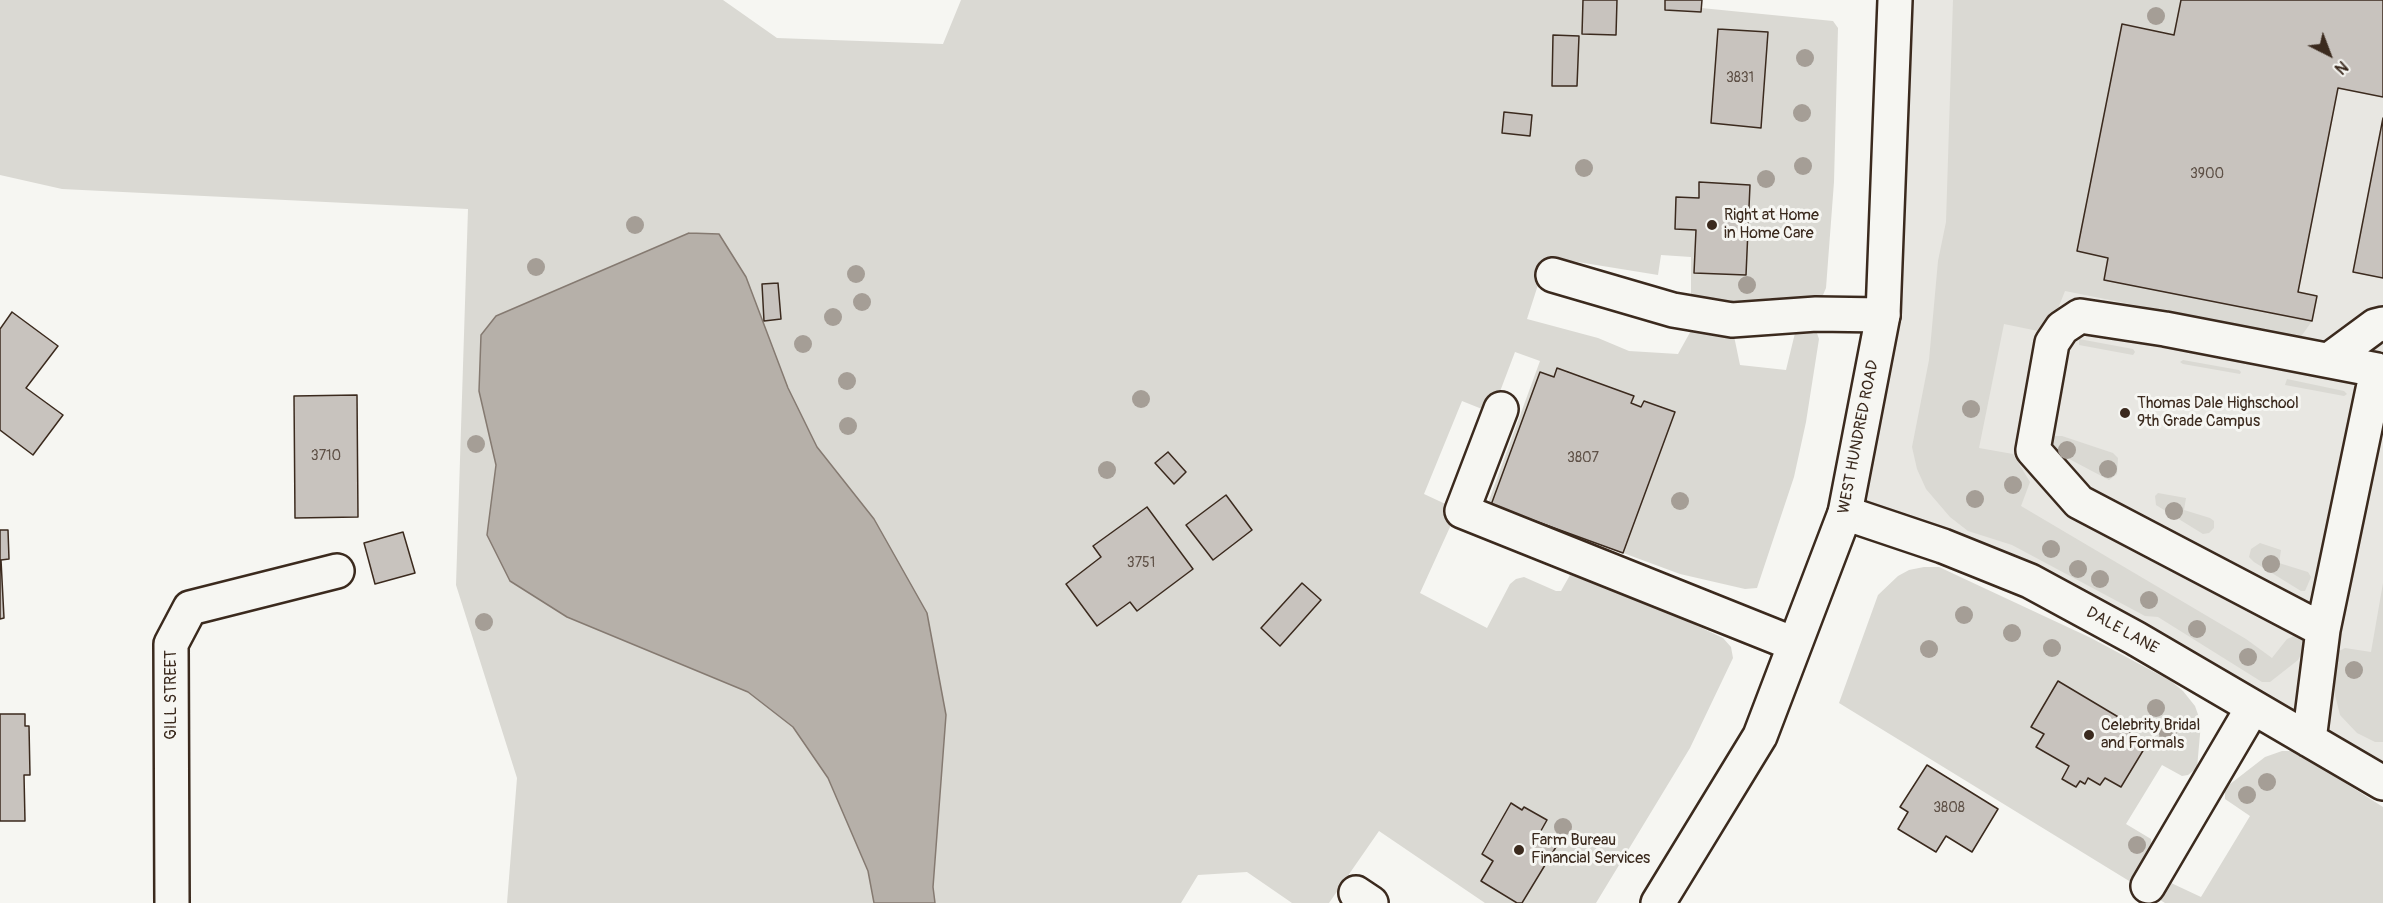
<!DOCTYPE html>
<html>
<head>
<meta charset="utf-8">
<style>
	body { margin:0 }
	#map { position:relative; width:2383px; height:903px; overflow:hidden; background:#f6f6f2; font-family:Pangolin,sans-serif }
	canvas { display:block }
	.north { position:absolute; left:2299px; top:24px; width:60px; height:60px; -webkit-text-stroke:4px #f6f6f2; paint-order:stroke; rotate:138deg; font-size:16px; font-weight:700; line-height:24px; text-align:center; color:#3b2a1e }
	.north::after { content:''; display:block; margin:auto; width:21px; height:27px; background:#3b2a1e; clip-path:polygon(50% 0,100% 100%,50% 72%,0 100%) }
</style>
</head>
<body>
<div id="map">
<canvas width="2383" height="903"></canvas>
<div class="north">N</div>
</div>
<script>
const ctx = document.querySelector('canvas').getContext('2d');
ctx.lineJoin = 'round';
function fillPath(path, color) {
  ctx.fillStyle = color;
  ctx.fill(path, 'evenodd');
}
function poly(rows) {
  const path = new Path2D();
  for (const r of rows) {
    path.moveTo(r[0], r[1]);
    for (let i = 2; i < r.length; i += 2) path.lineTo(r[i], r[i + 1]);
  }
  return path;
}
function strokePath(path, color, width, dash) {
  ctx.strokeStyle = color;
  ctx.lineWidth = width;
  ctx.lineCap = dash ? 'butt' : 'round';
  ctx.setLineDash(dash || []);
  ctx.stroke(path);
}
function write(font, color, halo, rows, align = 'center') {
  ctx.font = font + ' Pangolin,sans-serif';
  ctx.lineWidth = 6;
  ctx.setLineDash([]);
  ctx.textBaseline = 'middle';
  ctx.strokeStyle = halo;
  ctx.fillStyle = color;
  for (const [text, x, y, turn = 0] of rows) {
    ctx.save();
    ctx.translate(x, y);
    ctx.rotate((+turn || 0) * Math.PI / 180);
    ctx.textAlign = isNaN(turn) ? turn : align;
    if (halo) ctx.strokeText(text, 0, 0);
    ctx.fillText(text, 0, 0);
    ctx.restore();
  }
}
const built = poly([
	[1899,0,2383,0,2383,783,2135,633,1845,513]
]);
const green = poly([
	[0,0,723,0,777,38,943,44,961,0,1691,0,1691,7,1833,21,1838,28,1834,182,1826,288,1823,295,1812,301,1770,298,1742,307,1691,299,1691,257,1661,255,1658,275,1547,257,1527,319,1598,338,1629,351,1678,354,1693,327,1734,336,1740,365,1786,370,1795,333,1810,328,1817,333,1819,339,1806,422,1794,477,1757,588,1745,589,1680,574,1488,503,1540,361,1515,352,1496,402,1482,409,1462,401,1424,494,1454,508,1455,516,1420,593,1487,628,1510,584,1516,579,1524,577,1556,591,1561,591,1570,575,1651,604,1723,638,1731,647,1733,658,1690,748,1596,903,1485,903,1379,831,1329,903,1292,903,1247,872,1198,875,1181,903,507,903,517,778,456,585,468,209,62,189,0,175],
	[1953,0,2181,0,2174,35,2122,25,2077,251,2108,258,2104,280,2312,321,2300,338,2065,291,2055,316,2038,331,2004,324,1979,448,2013,454,2030,482,2021,506,2246,639,2272,658,2287,639,2294,636,2302,639,2305,647,2298,660,2270,682,2262,682,2158,617,2145,616,2012,545,1968,531,1950,517,1926,489,1917,469,1912,447,1929,360,1938,261,1946,222],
	[2079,339,2133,349,2135,352,2133,355,2079,345],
	[2183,360,2239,370,2241,372,2240,374,2183,364,2180,362],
	[2287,379,2344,391,2347,394,2344,396,2285,385],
	[2055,436,2062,436,2113,453,2118,458,2117,474,2109,480,2054,451,2051,447],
	[2158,493,2186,498,2184,510,2210,518,2214,521,2214,528,2209,533,2203,534,2156,505,2155,496],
	[2260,543,2281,550,2279,563,2308,572,2311,577,2305,591,2301,591,2254,562,2249,557,2251,549],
	[1924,567,1939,567,2091,638,2171,681,2183,691,2195,706,2201,723,2197,768,2188,775,2182,776,2162,765,2126,824,2151,839,2152,851,2169,882,2201,897,2250,816,2225,799,2225,788,2265,757,2282,751,2295,751,2383,807,2383,903,2165,903,1839,703,1878,595,1898,576,1909,570],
	[2383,583,2383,742,2375,742,2357,733,2340,715,2335,695,2335,676,2339,651,2345,648,2371,652]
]);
const water = poly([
	[689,233,719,234,746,277,788,388,817,447,874,519,927,613,946,715,933,887,935,903,874,903,868,871,828,778,793,727,748,692,567,617,510,581,487,535,496,465,479,391,481,335,496,316,689,233]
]);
const building = poly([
	[1583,0,1617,0,1616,35,1582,34,1583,0],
	[1665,0,1702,0,1701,12,1665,10,1665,0],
	[2181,0,2383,0,2383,97,2338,88,2298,292,2317,296,2312,321,2104,280,2108,258,2077,251,2122,24,2174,35,2181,0],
	[1718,29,1768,32,1761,128,1711,123,1718,29],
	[1553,35,1579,36,1577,86,1552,86,1553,35],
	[1504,112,1532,115,1530,136,1502,133,1504,112],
	[2383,118,2383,278,2353,272,2383,118],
	[1699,182,1750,185,1746,275,1694,273,1696,230,1675,229,1676,197,1699,198,1699,182],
	[778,283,781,319,764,321,762,284,778,283],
	[12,312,58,346,26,388,63,415,33,455,0,430,0,329,12,312],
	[1557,368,1634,396,1631,403,1641,407,1644,401,1675,412,1623,553,1491,505,1540,372,1554,377,1557,368],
	[357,395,358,517,295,518,294,396,357,395],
	[1168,452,1186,472,1174,484,1155,463,1168,452],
	[1226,495,1252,530,1213,560,1186,525,1226,495],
	[1147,507,1193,569,1137,611,1130,602,1097,626,1066,584,1101,557,1093,546,1147,507],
	[0,530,8,530,9,559,1,560,4,618,0,619,0,530],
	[403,532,415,573,375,584,364,543,403,532],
	[1302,583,1321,600,1280,646,1261,628,1302,583],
	[2058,681,2130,724,2126,730,2136,737,2133,742,2144,749,2121,787,2105,778,2100,785,2088,778,2085,784,2080,781,2076,787,2062,779,2069,766,2036,747,2044,734,2031,727,2058,681],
	[0,714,25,714,25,726,29,726,30,775,24,775,25,821,0,821,0,714],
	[1927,765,1998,809,1972,852,1946,836,1936,852,1898,829,1908,812,1900,807,1927,765],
	[1511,803,1522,810,1524,807,1547,820,1538,836,1556,847,1522,903,1517,903,1481,881,1493,861,1482,854,1511,803]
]);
const minor = poly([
	[1553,275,1673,310,1732,320,1816,314,1883,315],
	[2329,360,2375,326,2383,324],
	[1501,409,1462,511,1794,644],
	[1845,513,1943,546,2030,581,2135,638,2383,783],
	[2309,740,2323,630,2377,370,2165,329,2080,316,2062,328,2052,343,2033,450,2079,502,2323,630],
	[2148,886,2253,707],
	[1356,893,1371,903],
	[172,903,171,644,190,608,337,571]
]);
const major = poly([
	[1658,903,1760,736,1845,513,1883,315,1895,0]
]);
const trees = [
	[2156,16],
	[1805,58],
	[1802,113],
	[1803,166],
	[1584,168],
	[1766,179],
	[635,225],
	[536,267],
	[856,274],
	[1747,285],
	[862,302],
	[833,317],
	[803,344],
	[847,381],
	[1141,399],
	[1971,409],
	[848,426],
	[476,444],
	[2067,450],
	[2108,469],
	[1107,470],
	[2013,485],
	[1975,499],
	[1680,501],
	[2174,511],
	[2051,549],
	[2271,564],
	[2078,569],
	[2100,579],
	[2149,600],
	[1964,615],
	[484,622],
	[2197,629],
	[2012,633],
	[2052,648],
	[1929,649],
	[2248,657],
	[2354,670],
	[2156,708],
	[2168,734],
	[2267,782],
	[2247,795],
	[1563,827],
	[2137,845]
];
const markers = [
	[1712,225,6,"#3b2a1e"],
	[2125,413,6,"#3b2a1e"],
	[2089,735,6,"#3b2a1e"],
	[1519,850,6,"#3b2a1e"]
];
const numberNames = [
	["3831",1740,78],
	["3900",2207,174],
	["3710",326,456],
	["3807",1583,458],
	["3751",1141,563],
	["3808",1949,808]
];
const poiNames = [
	["Right at Home",1724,216],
	["in Home Care",1724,234],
	["Thomas Dale Highschool",2137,404],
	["9th Grade Campus",2137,422],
	["Celebrity Bridal",2101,726],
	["and Formals",2101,744],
	["Farm Bureau",1531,841],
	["Financial Services",1531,859]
];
const streetNames = [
	["WEST HUNDRED ROAD",1859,437,-79],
	["DALE LANE",2122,631,29],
	["GILL STREET",172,695,-90]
];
fillPath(built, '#e8e7e2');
fillPath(green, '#dad9d3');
fillPath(water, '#b6b0a9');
strokePath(water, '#857a71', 1.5);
fillPath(building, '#c8c3be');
strokePath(building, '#3b2a1e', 1.5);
strokePath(minor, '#3b2a1e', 38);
strokePath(major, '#3b2a1e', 38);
strokePath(minor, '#f6f6f2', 33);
strokePath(major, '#f6f6f2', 33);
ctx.fillStyle = '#a59e96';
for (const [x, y] of trees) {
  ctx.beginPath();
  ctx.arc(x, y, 9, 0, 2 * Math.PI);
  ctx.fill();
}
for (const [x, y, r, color] of markers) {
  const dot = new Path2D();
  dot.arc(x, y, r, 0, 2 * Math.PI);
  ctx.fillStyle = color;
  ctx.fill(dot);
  strokePath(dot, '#f6f6f2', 2);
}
write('14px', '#5e5046', null, numberNames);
write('16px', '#3b2a1e', '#f6f6f2', poiNames, 'left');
write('16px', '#3b2a1e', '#f6f6f2', streetNames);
</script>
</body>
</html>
